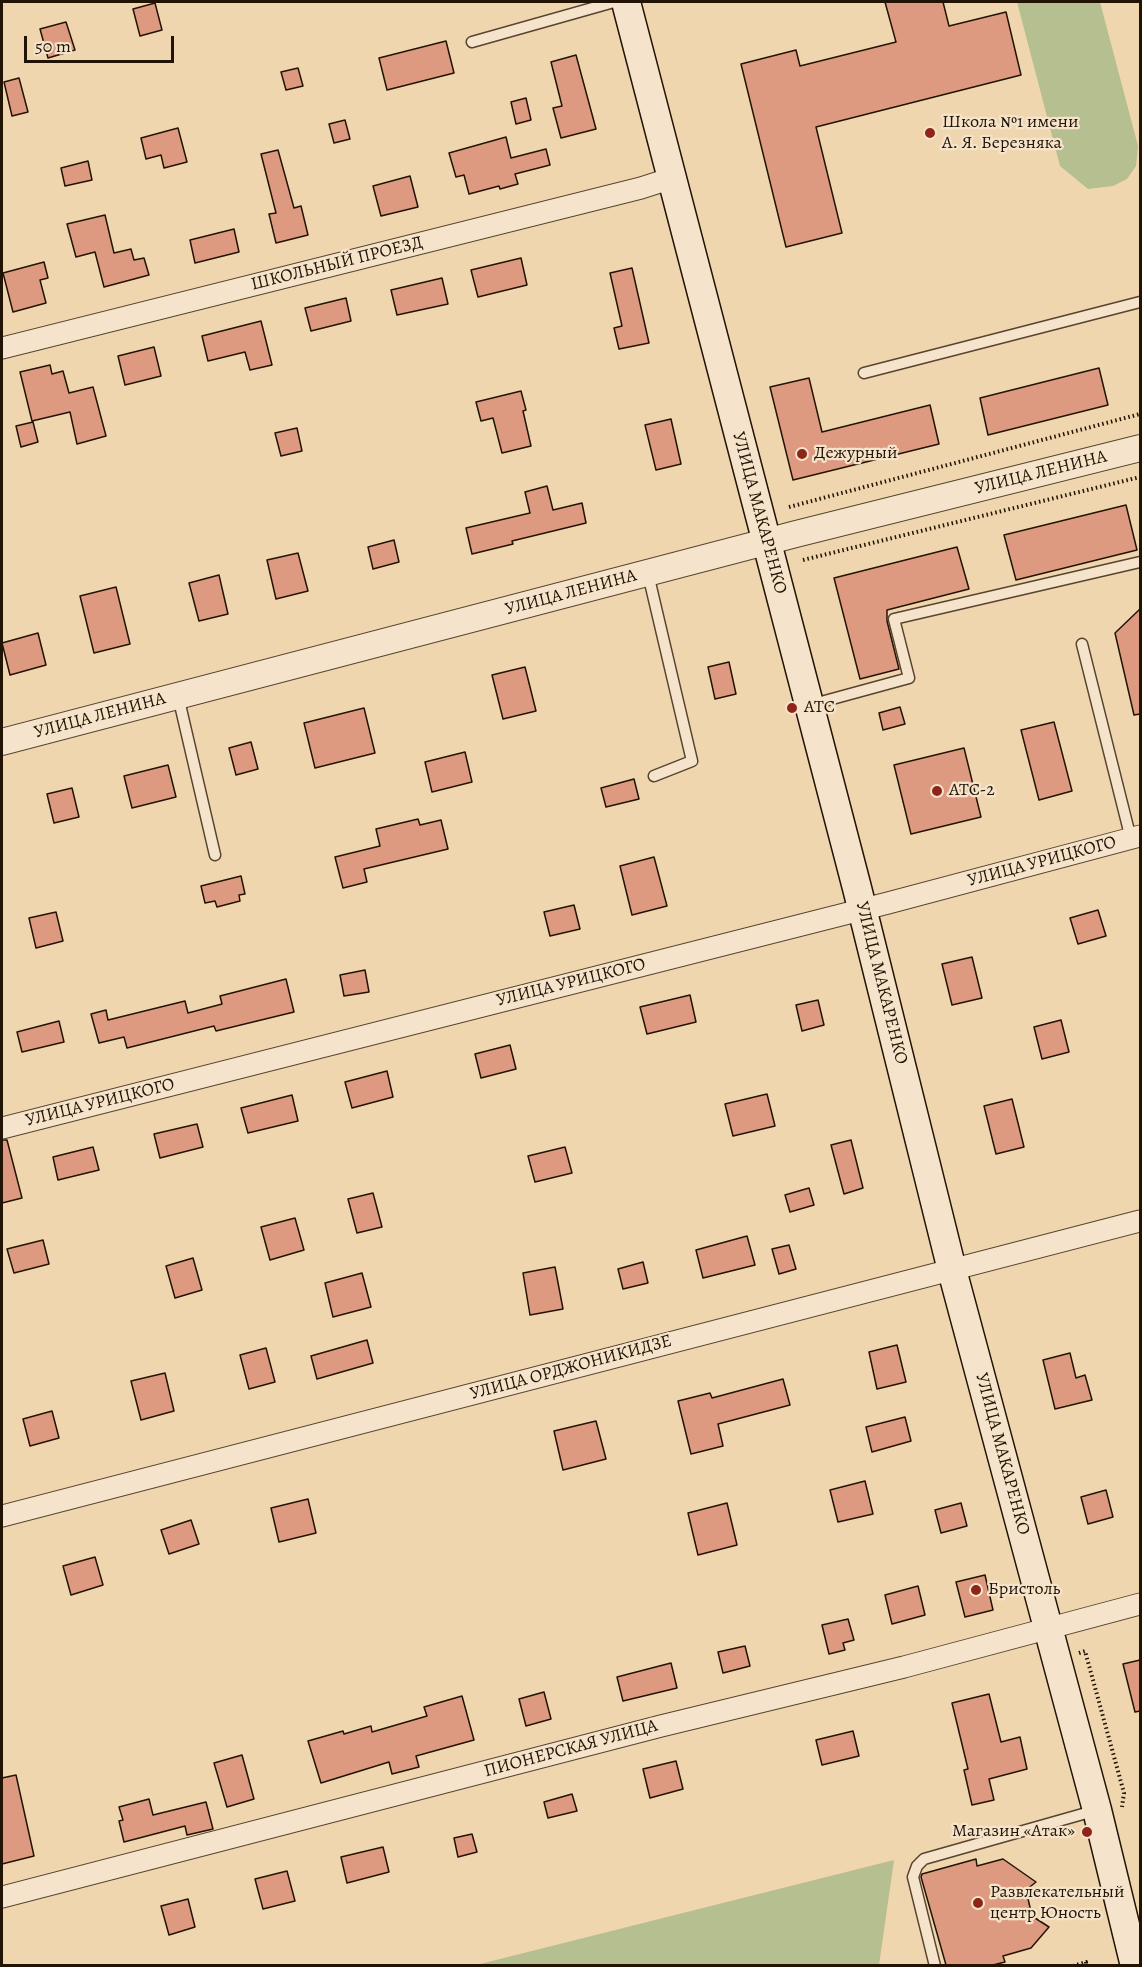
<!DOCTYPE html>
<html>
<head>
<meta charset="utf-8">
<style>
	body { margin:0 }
	#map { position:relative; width:1142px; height:1967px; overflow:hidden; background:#f0d6af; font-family:Alegreya,serif }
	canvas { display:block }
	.frame { position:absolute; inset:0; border:3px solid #221404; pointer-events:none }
	.scale { position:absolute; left:24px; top:36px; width:150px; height:27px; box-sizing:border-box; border:3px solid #221404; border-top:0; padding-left:8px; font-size:18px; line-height:21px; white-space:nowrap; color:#221404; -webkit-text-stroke:4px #f5e4cb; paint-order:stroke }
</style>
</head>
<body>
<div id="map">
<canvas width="1142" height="1967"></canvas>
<div class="frame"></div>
<div class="scale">50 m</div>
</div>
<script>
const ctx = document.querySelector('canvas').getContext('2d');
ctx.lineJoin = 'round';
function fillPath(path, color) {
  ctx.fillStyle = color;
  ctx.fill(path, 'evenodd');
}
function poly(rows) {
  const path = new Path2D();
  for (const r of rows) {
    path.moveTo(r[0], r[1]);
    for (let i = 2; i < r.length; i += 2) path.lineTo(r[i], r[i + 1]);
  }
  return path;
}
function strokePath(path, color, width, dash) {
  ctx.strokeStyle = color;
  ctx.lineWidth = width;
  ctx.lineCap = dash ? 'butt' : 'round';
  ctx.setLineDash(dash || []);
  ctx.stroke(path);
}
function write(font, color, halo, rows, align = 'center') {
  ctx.font = font + ' Alegreya,serif';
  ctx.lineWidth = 4.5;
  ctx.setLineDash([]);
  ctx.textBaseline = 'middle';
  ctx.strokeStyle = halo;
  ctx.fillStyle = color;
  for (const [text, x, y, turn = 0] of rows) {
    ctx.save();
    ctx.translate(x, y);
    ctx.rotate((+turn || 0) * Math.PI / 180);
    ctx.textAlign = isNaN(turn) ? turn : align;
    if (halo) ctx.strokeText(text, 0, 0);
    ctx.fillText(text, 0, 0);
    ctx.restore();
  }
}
const green = poly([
	[1017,2,1100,2,1138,146,1136,166,1127,179,1113,186,1088,189,1060,166],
	[894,1860,879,1965,476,1965]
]);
const building = poly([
	[885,2,943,2,949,26,1006,12,1021,75,816,127,842,233,786,247,741,64,796,50,800,66,896,42,885,2],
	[155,3,162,30,140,36,133,9,155,3],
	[66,22,75,50,48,58,40,29,66,22],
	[446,41,454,73,387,90,379,58,446,41],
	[576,55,596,129,561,138,553,108,562,106,551,62,576,55],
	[298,68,303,86,286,90,281,72,298,68],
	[19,78,28,112,12,116,4,82,19,78],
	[526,98,531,120,516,124,511,102,526,98],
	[345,120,350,139,334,143,329,124,345,120],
	[178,128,187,162,164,168,161,155,146,159,141,138,178,128],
	[506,137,511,158,546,149,550,165,515,174,518,184,500,189,499,186,469,194,464,175,456,177,449,153,506,137],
	[278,150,294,208,301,206,308,235,276,243,269,214,276,213,261,154,278,150],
	[88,161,92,180,65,186,61,168,88,161],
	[410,176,418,207,381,216,373,186,410,176],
	[105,215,114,253,131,249,134,260,144,258,149,275,104,287,95,252,76,257,67,224,105,215],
	[234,229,239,252,195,263,190,240,234,229],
	[521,258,527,285,478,297,471,270,521,258],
	[44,262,48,278,40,280,46,303,13,312,3,273,44,262],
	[632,268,649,343,619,349,614,328,622,326,610,273,632,268],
	[442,278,448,304,397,315,391,290,442,278],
	[346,298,351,321,311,331,305,308,346,298],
	[261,321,272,365,250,370,245,352,208,361,202,336,261,321],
	[154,347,161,376,125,385,118,356,154,347],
	[50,365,52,374,63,371,69,393,93,387,106,436,77,444,70,412,32,421,20,372,50,365],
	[1099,368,1108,405,988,435,980,398,1099,368],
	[809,378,822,432,930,405,939,444,793,480,770,387,809,378],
	[521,391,526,410,523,411,531,446,502,453,493,418,481,421,476,402,521,391],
	[671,419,681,464,656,470,645,425,671,419],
	[33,422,38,442,21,447,16,426,33,422],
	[297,428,302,451,281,456,275,433,297,428],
	[547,486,553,510,582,503,586,523,512,541,513,544,472,554,466,528,530,513,525,492,547,486],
	[1126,505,1137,550,1016,580,1004,535,1126,505],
	[394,540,399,562,373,569,368,547,394,540],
	[957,547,969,589,887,610,887,621,899,669,860,679,834,578,957,547],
	[298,553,308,591,276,599,267,560,298,553],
	[219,575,228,614,199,621,189,583,219,575],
	[116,587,130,644,94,653,80,596,116,587],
	[1140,609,1140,714,1134,715,1115,633,1140,609],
	[38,633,46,665,10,675,2,643,38,633],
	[729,662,736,694,715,699,708,667,729,662],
	[525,667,536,711,503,719,492,675,525,667],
	[900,707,905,724,883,730,879,713,900,707],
	[364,708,375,753,315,768,304,723,364,708],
	[1054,722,1072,791,1039,800,1021,730,1054,722],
	[251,742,258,769,236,775,229,748,251,742],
	[964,748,981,817,911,834,894,765,964,748],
	[465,752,472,782,432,792,425,762,465,752],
	[168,765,176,797,132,808,124,776,168,765],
	[634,779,639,799,606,807,601,788,634,779],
	[72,788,79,817,54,823,47,794,72,788],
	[418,819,420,825,441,820,448,849,364,869,367,882,343,888,335,857,380,846,376,829,418,819],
	[654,857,667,906,632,915,620,866,654,857],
	[241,876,245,894,239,895,240,901,217,907,215,901,205,903,201,886,241,876],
	[574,905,580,929,550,936,544,912,574,905],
	[1098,910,1106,936,1078,944,1070,918,1098,910],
	[56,912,63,941,36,948,29,918,56,912],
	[972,957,982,998,952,1005,942,964,972,957],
	[365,970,369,992,344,996,340,975,365,970],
	[286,979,294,1012,216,1031,214,1026,127,1048,124,1037,99,1043,91,1014,106,1010,108,1020,185,1001,188,1013,222,1004,220,996,286,979],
	[690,995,696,1022,647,1034,640,1007,690,995],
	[818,1000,824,1025,802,1031,796,1005,818,1000],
	[1061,1020,1069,1052,1042,1059,1034,1027,1061,1020],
	[59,1021,64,1042,22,1052,17,1032,59,1021],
	[510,1045,516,1069,481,1078,475,1054,510,1045],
	[387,1071,393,1097,352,1108,345,1082,387,1071],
	[767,1094,775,1126,733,1136,725,1104,767,1094],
	[292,1095,298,1121,248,1133,241,1108,292,1095],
	[1012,1099,1024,1147,996,1154,984,1106,1012,1099],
	[197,1124,203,1147,160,1158,154,1134,197,1124],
	[2,1140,7,1140,22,1198,2,1203,2,1140],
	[851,1140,863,1188,844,1194,831,1145,851,1140],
	[93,1147,99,1170,58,1180,53,1157,93,1147],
	[565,1147,572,1173,535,1182,528,1156,565,1147],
	[809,1188,814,1205,790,1212,785,1195,809,1188],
	[373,1193,382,1227,357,1233,348,1199,373,1193],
	[295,1218,304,1250,270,1260,261,1227,295,1218],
	[747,1236,755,1265,703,1278,696,1250,747,1236],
	[43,1240,49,1264,14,1273,7,1249,43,1240],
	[789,1245,796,1269,779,1274,772,1249,789,1245],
	[193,1258,202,1290,175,1298,166,1266,193,1258],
	[643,1262,648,1283,623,1289,618,1269,643,1262],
	[555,1267,563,1309,530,1315,523,1273,555,1267],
	[362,1273,371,1307,333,1317,325,1283,362,1273],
	[367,1340,373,1363,317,1379,311,1356,367,1340],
	[897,1345,906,1382,877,1389,869,1352,897,1345],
	[266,1348,275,1382,249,1389,240,1355,266,1348],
	[1070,1353,1076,1378,1085,1375,1092,1400,1055,1409,1043,1360,1070,1353],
	[165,1373,174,1411,141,1420,131,1381,165,1373],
	[783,1379,790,1405,718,1424,723,1446,691,1454,678,1401,710,1393,712,1398,783,1379],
	[52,1411,59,1438,30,1446,23,1419,52,1411],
	[905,1417,911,1441,872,1452,866,1427,905,1417],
	[596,1421,606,1459,563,1470,554,1431,596,1421],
	[865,1481,873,1514,838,1522,830,1490,865,1481],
	[1106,1490,1113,1517,1088,1524,1081,1497,1106,1490],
	[308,1499,316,1533,279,1542,271,1508,308,1499],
	[727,1503,737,1545,698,1555,688,1513,727,1503],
	[961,1503,967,1526,941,1533,935,1510,961,1503],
	[191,1520,199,1544,169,1554,161,1530,191,1520],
	[95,1557,103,1585,71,1595,63,1566,95,1557],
	[985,1575,993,1610,965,1617,956,1582,985,1575],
	[918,1586,925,1615,892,1624,885,1595,918,1586],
	[848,1619,854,1640,843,1643,845,1650,829,1654,822,1625,848,1619],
	[745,1646,750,1666,723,1673,718,1652,745,1646],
	[1140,1660,1140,1711,1135,1712,1123,1664,1140,1660],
	[671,1663,677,1688,623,1701,617,1677,671,1663],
	[544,1692,551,1719,526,1726,519,1699,544,1692],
	[989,1694,1001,1742,1020,1737,1027,1769,989,1779,994,1800,972,1805,964,1770,968,1769,952,1703,989,1694],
	[462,1696,474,1740,416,1756,419,1767,392,1774,389,1762,321,1783,308,1741,343,1731,344,1734,371,1726,372,1732,427,1716,424,1707,462,1696],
	[853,1731,859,1756,822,1765,816,1740,853,1731],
	[242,1755,254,1799,227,1807,214,1763,242,1755],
	[676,1761,683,1789,650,1798,643,1769,676,1761],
	[16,1775,34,1856,2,1864,2,1778,16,1775],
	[572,1794,577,1811,548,1818,544,1802,572,1794],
	[149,1799,153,1815,206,1802,213,1829,187,1835,185,1826,124,1842,119,1821,123,1820,119,1807,149,1799],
	[472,1834,477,1852,458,1857,454,1838,472,1834],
	[383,1847,389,1872,347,1883,341,1857,383,1847],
	[976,1859,977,1866,1003,1859,1036,1882,1026,1890,1032,1916,1049,1927,1031,1948,1003,1956,1005,1962,993,1965,946,1965,921,1877,922,1874,976,1859],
	[287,1871,295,1901,263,1909,255,1879,287,1871],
	[188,1899,195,1927,169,1935,161,1906,188,1899]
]);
const path = poly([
	[789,507,1140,414],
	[803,560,1140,477],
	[1079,1653,1085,1651,1124,1793,1122,1807],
	[1073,1966,1086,1962,1086,1966]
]);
const service = poly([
	[472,42,614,2],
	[864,373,1140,302],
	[648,574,692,761,654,776],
	[1082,644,1131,839],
	[178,696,215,855],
	[810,705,909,678,894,619,1140,562],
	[935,1966,913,1877,917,1866,924,1859,1097,1810]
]);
const minor = poly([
	[2,348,641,188,672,178],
	[2,1128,888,903,1140,836],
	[2,1516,1140,1221],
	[2,1897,661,1726,904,1667,1140,1604]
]);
const tertiary = poly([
	[2,742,796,534,1140,448]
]);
const secondary = poly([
	[626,2,857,888,952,1270,1097,1810,1135,1966]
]);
const markers = [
	[930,133,6,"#8f2418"],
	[802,454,6,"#8f2418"],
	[792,708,6,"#8f2418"],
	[937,791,6,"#8f2418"],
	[976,1590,6,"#8f2418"],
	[1087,1832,6,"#8f2418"],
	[978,1903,6,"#8f2418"]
];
const poiNames = [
	["Школа №1 имени",942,123],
	["А. Я. Березняка",942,144],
	["Дежурный",814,454],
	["АТС",804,708],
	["АТС-2",949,791],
	["Бристоль",988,1590],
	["Магазин «Атак»",1075,1832,"right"],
	["Развлекательный",990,1893],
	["центр Юность",990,1914]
];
const streetNames = [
	["ШКОЛЬНЫЙ ПРОЕЗД",337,264,-14],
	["УЛИЦА ЛЕНИНА",1041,473,-14],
	["УЛИЦА МАКАРЕНКО",759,513,75],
	["УЛИЦА ЛЕНИНА",571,593,-15],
	["УЛИЦА ЛЕНИНА",100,716,-15],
	["УЛИЦА УРИЦКОГО",1042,862,-15],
	["УЛИЦА УРИЦКОГО",571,983,-14],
	["УЛИЦА МАКАРЕНКО",881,983,76],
	["УЛИЦА УРИЦКОГО",100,1103,-14],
	["УЛИЦА ОРДЖОНИКИДЗЕ",571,1368,-15],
	["УЛИЦА МАКАРЕНКО",1002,1454,75],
	["ПИОНЕРСКАЯ УЛИЦА",571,1749,-15]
];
fillPath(green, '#b5bf8f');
fillPath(building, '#de9a81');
strokePath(building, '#221404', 1.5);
strokePath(service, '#56442f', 13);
strokePath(minor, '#56442f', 23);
strokePath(tertiary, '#56442f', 28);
strokePath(secondary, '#221404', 31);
strokePath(path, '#221404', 4, [1.5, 3]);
strokePath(service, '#f5e4cb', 10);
strokePath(minor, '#f5e4cb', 21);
strokePath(tertiary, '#f5e4cb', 26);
strokePath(secondary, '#f5e4cb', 28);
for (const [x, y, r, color] of markers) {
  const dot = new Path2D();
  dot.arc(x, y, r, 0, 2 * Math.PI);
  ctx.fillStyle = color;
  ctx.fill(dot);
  strokePath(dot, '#f5e4cb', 2);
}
write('18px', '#221404', '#f5e4cb', poiNames, 'left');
write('18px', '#221404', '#f5e4cb', streetNames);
</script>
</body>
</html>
